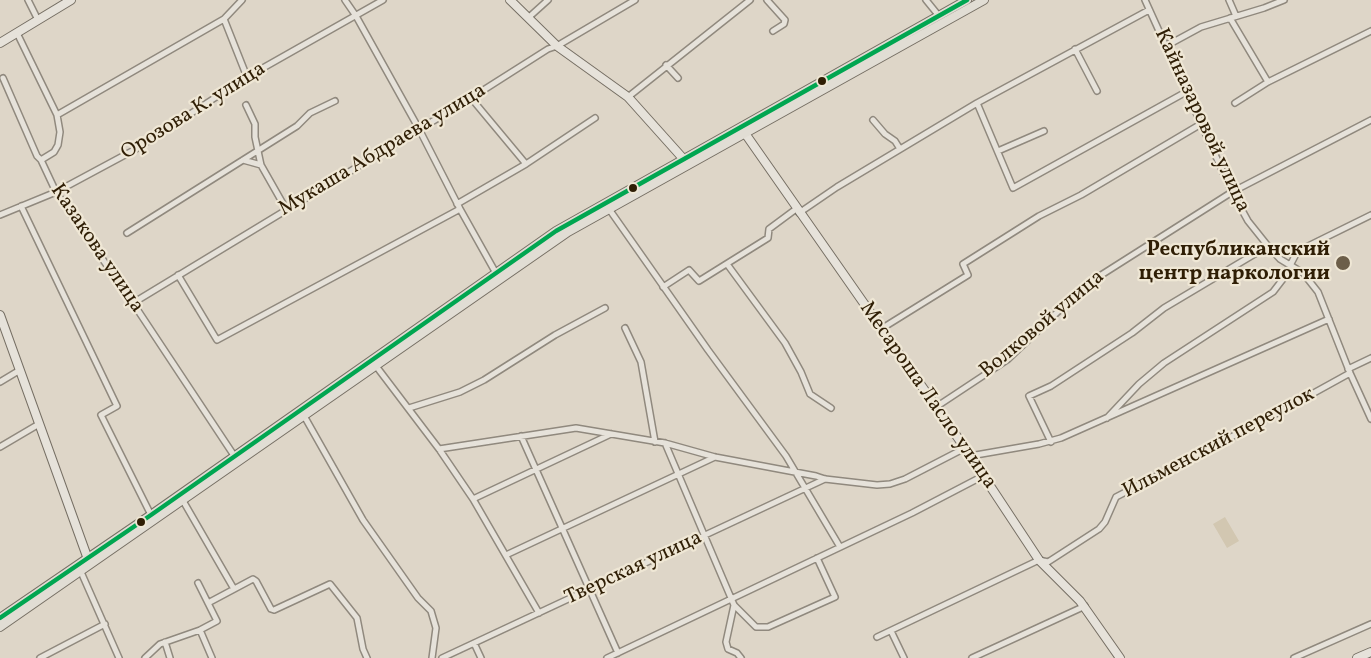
<!DOCTYPE html>
<html>
<head>
<meta charset="utf-8">
<style>
	body { margin:0 }
	canvas { display:block; background:#ded6c8 }
</style>
</head>
<body>
<canvas width="1371" height="658"></canvas>
<script>
const ctx = document.querySelector('canvas').getContext('2d');
ctx.lineJoin = 'round';
function fillPath(path, color) {
  ctx.fillStyle = color;
  ctx.fill(path, 'evenodd');
}
function poly(rows) {
  const path = new Path2D();
  for (const r of rows) {
    path.moveTo(r[0], r[1]);
    for (let i = 2; i < r.length; i += 2) path.lineTo(r[i], r[i + 1]);
  }
  return path;
}
function strokePath(path, color, width, dash) {
  ctx.strokeStyle = color;
  ctx.lineWidth = width;
  ctx.lineCap = dash ? 'butt' : 'round';
  ctx.setLineDash(dash || []);
  ctx.stroke(path);
}
function write(font, color, halo, rows, align = 'center') {
  ctx.font = font + ' Vollkorn,serif';
  ctx.lineWidth = 4.5;
  ctx.setLineDash([]);
  ctx.textBaseline = 'middle';
  ctx.strokeStyle = halo;
  ctx.fillStyle = color;
  for (const [text, x, y, turn = 0] of rows) {
    ctx.save();
    ctx.translate(x, y);
    ctx.rotate((+turn || 0) * Math.PI / 180);
    ctx.textAlign = isNaN(turn) ? turn : align;
    if (halo) ctx.strokeText(text, 0, 0);
    ctx.fillText(text, 0, 0);
    ctx.restore();
  }
}
const green = poly([
	[1225,517,1239,541,1227,548,1213,524]
]);
const street = poly([
	[28,0,38,20],
	[345,0,356,16,419,129,460,209,497,275],
	[767,0,785,20,784,24,773,31],
	[926,0,939,16],
	[1145,0,1232,192,1248,221,1268,246,1280,259,1303,273,1318,292,1350,373,1371,419],
	[1229,0,1236,16],
	[528,18,548,0],
	[1230,18,1268,82],
	[224,19,247,77],
	[17,33,57,115,60,132,58,145,54,152,41,160,56,192,133,303,235,457],
	[1166,46,1201,27,1264,8,1284,0],
	[1075,49,1097,91],
	[666,65,678,78],
	[3,78,37,156,41,160],
	[628,97,750,0],
	[471,98,526,164],
	[977,103,1013,188,1186,92],
	[1235,103,1268,82,1371,31],
	[246,105,255,124,255,137,261,165],
	[57,115,224,19,242,0],
	[873,120,885,134,895,141,900,149],
	[998,151,1044,131],
	[243,160,261,165,286,209],
	[457,204,526,164,595,118],
	[21,206,117,406,101,415,151,515],
	[609,209,708,350,786,456,840,547],
	[799,213,837,187,977,103,1149,10],
	[0,215,56,192,136,149,247,77,383,0],
	[127,233,297,126,310,113,335,101],
	[727,264,785,343,801,372,810,394,831,408],
	[178,275,217,340,460,209],
	[663,287,689,270,699,281,768,238,769,229,796,209],
	[133,303,471,98,548,49,557,46,635,0],
	[625,328,641,362,655,442],
	[881,329,968,275,963,264,1039,216,1081,195,1201,124],
	[376,366,439,449,473,499,539,613],
	[1348,369,1371,358],
	[0,382,20,370],
	[936,407,1007,360,1087,284,1232,192,1371,120],
	[409,408,460,392,484,380,555,335,605,308],
	[303,414,363,520,418,598,431,611,436,628,432,658],
	[1107,418,1139,384,1164,363,1273,292,1283,279,1296,254,1300,250,1371,215],
	[521,436,618,653],
	[1051,442,1029,396,1051,386,1132,333,1164,308,1268,246],
	[665,443,734,605,756,627,768,627,835,597,817,558],
	[0,447,39,424],
	[439,449,576,428,665,443,715,457,816,476,825,479,877,485,890,484,905,479,965,448],
	[970,456,1039,444,1061,438,1329,319],
	[182,499,234,589],
	[473,499,611,434],
	[506,555,715,457],
	[81,572,119,658],
	[208,603,253,579,256,581,271,609,274,610,330,584,357,618,363,649,367,658],
	[734,605,726,642,728,649,737,653,741,658],
	[200,630,212,658],
	[891,631,904,658],
	[877,637,1039,560,1048,562,1099,529,1105,522,1116,497,1283,410,1350,373],
	[165,642,170,658],
	[474,643,481,658],
	[40,658,105,624],
	[145,658,160,644,200,630,217,621,198,583],
	[442,658,825,479],
	[607,658,912,513,983,476],
	[972,658,1085,606],
	[1294,658,1371,624]
]);
const secondary = poly([
	[510,0,557,46,628,97,688,164],
	[0,43,71,0],
	[742,129,965,448,1039,560,1080,601,1120,658],
	[0,315,89,562],
	[1357,658,1371,652]
]);
const primary = poly([
	[0,618,151,515,556,231,967,0],
	[0,627,568,232,984,0]
]);
const bus1 = poly([
	[0,618,151,515,556,231,967,0]
]);
const markers = [
	[822,81,5,"#2f1e05"],
	[633,188,5,"#2f1e05"],
	[1343,263,8,"#6c5e49"],
	[141,522,5,"#2f1e05"]
];
const streetNames = [
	["Орозова К. улица",194,112,-32],
	["Кайназаровой улица",1201,121,65],
	["Мукаша Абдраева улица",383,151,-31],
	["Казакова улица",96,249,56],
	["Волковой улица",1043,325,-40],
	["Месароша Ласло улица",927,396,55],
	["Ильменский переулок",1219,444,-28],
	["Тверская улица",634,569,-25]
];
const poiNames = [
	["Республиканский",1330,251],
	["центр наркологии",1330,275]
];
fillPath(green, '#d2c7b1');
strokePath(street, '#90897e', 8);
strokePath(secondary, '#766f64', 10);
strokePath(primary, '#766f64', 10);
strokePath(street, '#e6e2da', 5);
strokePath(secondary, '#e6e2da', 8);
strokePath(primary, '#e1ddd4', 8);
strokePath(bus1, '#00a651', 4.5);
for (const [x, y, r, color] of markers) {
  const dot = new Path2D();
  dot.arc(x, y, r, 0, 2 * Math.PI);
  ctx.fillStyle = color;
  ctx.fill(dot);
  strokePath(dot, '#efe7d5', 2);
}
write('21px', '#2f1e05', '#efe7d5', streetNames);
write('bold 21px', '#2f1e05', '#efe7d5', poiNames, 'right');
</script>
</body>
</html>
